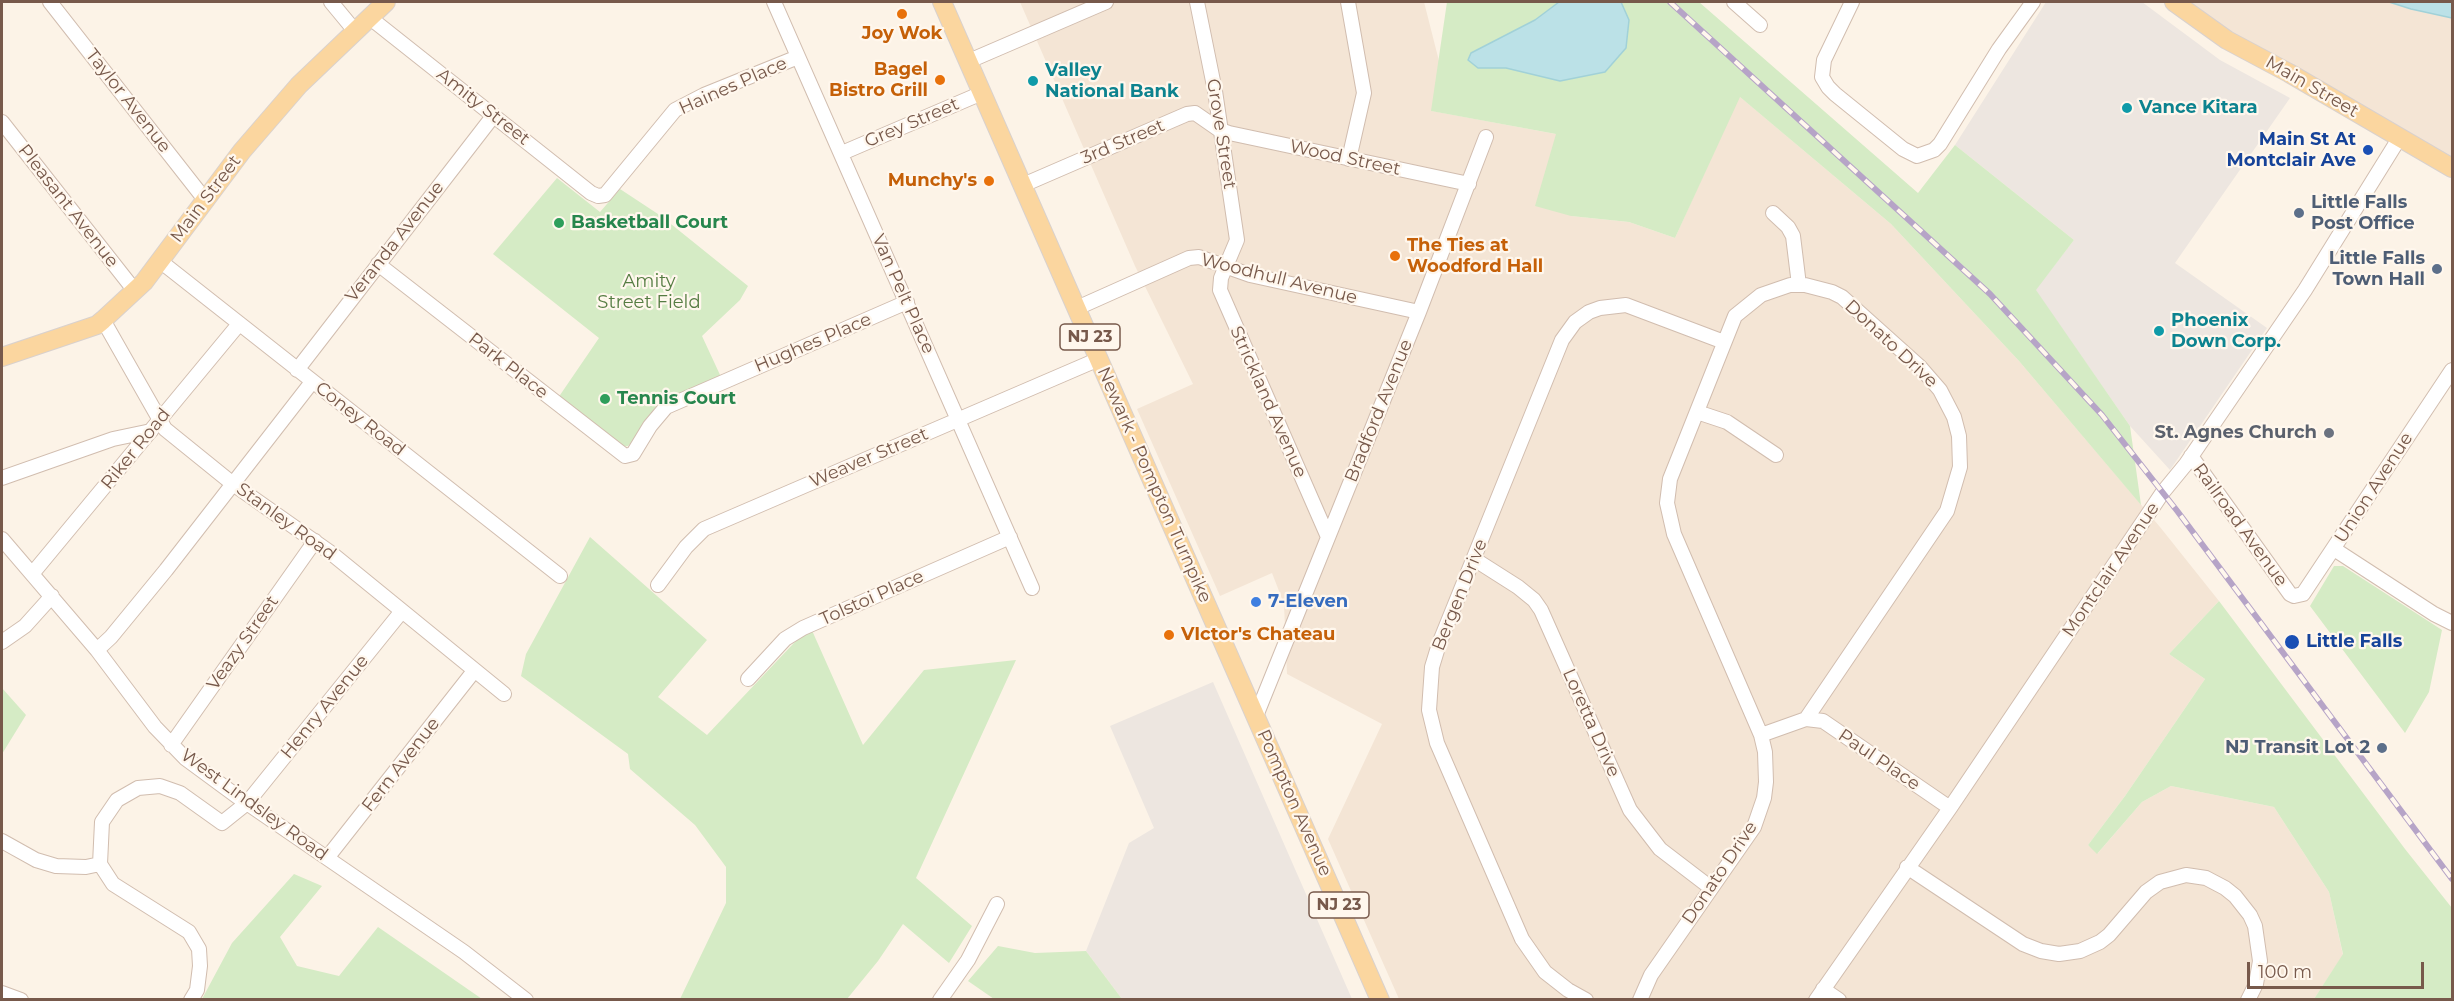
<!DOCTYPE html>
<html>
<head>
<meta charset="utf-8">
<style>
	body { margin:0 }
	#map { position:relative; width:2454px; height:1001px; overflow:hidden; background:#fcf3e7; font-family:Montserrat,sans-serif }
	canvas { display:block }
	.frame { position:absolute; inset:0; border:3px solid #77594b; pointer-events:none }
	.scale { position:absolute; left:2247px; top:962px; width:177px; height:27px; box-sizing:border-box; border:3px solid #77594b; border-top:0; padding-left:8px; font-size:18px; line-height:21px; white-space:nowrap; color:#77594b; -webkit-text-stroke:4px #fff7ed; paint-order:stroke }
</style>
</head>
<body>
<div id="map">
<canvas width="2454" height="1001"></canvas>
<div class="frame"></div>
<div class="scale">100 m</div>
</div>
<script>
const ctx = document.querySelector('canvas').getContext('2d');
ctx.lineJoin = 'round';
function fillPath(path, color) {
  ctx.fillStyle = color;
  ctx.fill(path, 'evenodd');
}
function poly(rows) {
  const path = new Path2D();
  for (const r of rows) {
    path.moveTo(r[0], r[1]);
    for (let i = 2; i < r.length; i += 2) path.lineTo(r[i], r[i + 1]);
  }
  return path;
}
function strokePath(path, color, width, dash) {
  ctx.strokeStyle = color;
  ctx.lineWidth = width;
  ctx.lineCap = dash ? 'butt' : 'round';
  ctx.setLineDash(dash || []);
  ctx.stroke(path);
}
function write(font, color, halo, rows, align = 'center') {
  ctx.font = font + ' Montserrat,sans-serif';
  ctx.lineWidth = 4.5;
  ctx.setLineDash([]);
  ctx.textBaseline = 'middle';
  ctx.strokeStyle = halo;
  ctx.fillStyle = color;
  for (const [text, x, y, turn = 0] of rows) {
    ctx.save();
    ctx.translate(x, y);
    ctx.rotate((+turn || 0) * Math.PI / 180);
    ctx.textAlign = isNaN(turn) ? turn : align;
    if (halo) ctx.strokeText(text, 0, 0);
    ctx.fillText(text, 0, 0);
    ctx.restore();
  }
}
const residential = poly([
	[1020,2,1424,2,1439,61,1432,111,1556,134,1571,216,1629,222,1675,238,1739,96,1891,224,2019,361,2160,527,2219,601,2169,654,2205,679,2125,796,2088,845,2098,853,2142,802,2171,786,2274,807,2329,892,2343,955,2314,999,1399,999,1328,839,1382,724,1287,674,1284,604,1272,573,1220,596,1137,409,1193,384,1135,266],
	[2178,2,2389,2,2411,9,2452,18,2452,167]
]);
const industrial = poly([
	[2046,2,2142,2,2220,60,2290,98,2175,263,2267,328,2170,470,2130,426,2035,290,2074,240,1955,145],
	[1213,682,1352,999,1122,999,1086,951,1129,843,1154,828,1110,726]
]);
const green = poly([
	[1447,2,1699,2,1918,193,1955,145,2074,240,2036,290,2130,426,2141,505,2019,361,1891,224,1740,97,1675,238,1629,222,1571,216,1535,206,1556,134,1431,111],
	[557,178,600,212,620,189,661,216,748,286,740,300,702,336,721,377,657,405,633,441,628,446,621,447,558,398,599,338,493,254],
	[590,537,707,640,658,697,707,735,810,626,863,745,924,670,1016,660,916,878,972,926,949,963,903,924,878,961,847,999,680,999,726,903,726,867,695,825,630,769,628,754,521,676,526,654],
	[2334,566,2343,566,2442,630,2429,692,2405,733,2310,606],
	[2219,601,2405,849,2452,908,2452,999,2314,999,2343,954,2329,892,2274,807,2171,786,2142,802,2097,854,2088,845,2125,796,2205,679,2169,654],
	[2,688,26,715,2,754],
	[294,874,322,886,280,937,297,966,339,976,378,927,482,999,202,999,232,943],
	[998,946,1035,953,1086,951,1122,999,994,999,968,981]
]);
const water = poly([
	[1559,2,1621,2,1629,20,1626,48,1605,72,1560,81,1506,68,1478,68,1468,60,1471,53,1535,20,1559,2],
	[2389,2,2452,2,2452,18,2411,9,2389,2]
]);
const minor = poly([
	[50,2,206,201],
	[331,2,355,31],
	[774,2,1032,588],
	[1197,2,1215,91,1237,240,1221,278,1220,290,1328,537],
	[1348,2,1364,93,1349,159],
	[1734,2,1760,25],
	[1852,2,1824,60,1822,77,1828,87,1835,94,1903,149,1917,156,1934,150,1940,144,1999,49,2033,2],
	[369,17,591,193,598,196,605,195,675,110,704,95,798,57],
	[969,61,1106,2],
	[2,122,135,291],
	[842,153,982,93],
	[1023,185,1187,114,1195,113,1218,129,1229,133,1469,184],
	[1773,213,1788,227,1793,236,1799,285],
	[160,261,560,576],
	[378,264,625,456,633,454,650,426,666,407,907,302],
	[1077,308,1189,258,1199,257,1250,275,1419,312],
	[103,320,165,429,233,484,331,553,504,694],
	[297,370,494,115],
	[1697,412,1727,422,1776,455],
	[2191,456,2290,594,2294,596,2303,594,2452,370],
	[2,478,113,439,151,431],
	[2,539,97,650,155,727,185,758,238,797,464,952,526,1000],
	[2334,549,2434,614,2452,623],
	[1474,559,1518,587,1534,600,1541,610,1630,810,1660,849,1711,888],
	[32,574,239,324],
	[658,585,686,547,704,529,1099,359],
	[2,642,25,626,52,596],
	[97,650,111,637,166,570,312,382],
	[748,679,785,639,803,628,1010,537],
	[1256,716,1419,312,1486,137],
	[1806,719,1823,721,1950,808],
	[171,745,315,541],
	[2,841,36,860,56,866,86,867,100,864],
	[327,858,474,671],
	[1907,867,2023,944,2041,951,2059,954,2080,951,2100,942,2109,935,2146,892,2160,882,2186,875,2206,878,2225,888,2235,896,2250,915,2255,926,2260,961,2256,984,2248,1000],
	[1823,989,1839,1000],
	[2,993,21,1000],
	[191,1000,197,990,200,966,199,949,189,932,113,884,100,864,102,822,117,800,138,788,160,786,180,793,222,823,247,803,402,611],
	[940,1000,968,960,997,904],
	[1586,1000,1568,990,1545,972,1522,939,1437,743,1429,710,1432,667,1439,644,1562,340,1575,322,1589,312,1600,308,1626,305,1724,342],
	[1640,1000,1651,975,1754,827,1764,798,1766,782,1765,752,1761,735,1674,534,1667,503,1670,479,1735,316,1761,295,1790,285,1805,285,1832,292,1842,297,1920,367,1940,390,1954,417,1959,436,1960,467,1947,511,1806,719,1761,735],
	[1816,1000,1950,808,2163,492,2186,464,2305,290,2400,137]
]);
const major = poly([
	[942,2,1380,1000],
	[2174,2,2227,40,2289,73,2452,168],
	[2,357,97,325,103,320,144,282,242,151,299,85,386,2]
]);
const rail = poly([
	[1670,2,1990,294,2102,415,2178,512,2452,879]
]);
const markers = [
	[902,14,6,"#e8710a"],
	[940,80,6,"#e8710a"],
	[1033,81,6,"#0f9aa8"],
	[2127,108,6,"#0f9aa8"],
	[2368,150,6,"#1a4fb4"],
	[989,181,6,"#e8710a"],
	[2299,213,6,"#5c6f8a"],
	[559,223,6,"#2e9e5b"],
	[1395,256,6,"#e8710a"],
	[2437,269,6,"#5c6f8a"],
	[2159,331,6,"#0f9aa8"],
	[605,399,6,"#2e9e5b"],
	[2329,433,6,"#6b7280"],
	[1256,602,6,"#3f7fe0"],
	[1169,635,6,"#e8710a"],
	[2292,642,8,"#1a4fb4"],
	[2382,748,6,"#5c6f8a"]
];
const shields = [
	[1090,337,60],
	[1339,905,60]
];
const shieldNames = [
	["NJ 23",1090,337],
	["NJ 23",1339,905]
];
const foodNames = [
	["Joy Wok",902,34,"center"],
	["Bagel",928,70],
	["Bistro Grill",928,91],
	["Munchy's",977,181],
	["The Ties at",1407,246,"left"],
	["Woodford Hall",1407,267,"left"],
	["VIctor's Chateau",1181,635,"left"]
];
const cultureNames = [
	["Valley",1045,71],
	["National Bank",1045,92],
	["Vance Kitara",2139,108],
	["Phoenix",2171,321],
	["Down Corp.",2171,342]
];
const streetNames = [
	["Haines Place",733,86,-24],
	["Main Street",2312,87,30],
	["Taylor Avenue",128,101,52],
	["Amity Street",483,107,38],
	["Grey Street",912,123,-23],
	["Grove Street",1221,134,81],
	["3rd Street",1123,142,-23],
	["Wood Street",1345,158,12],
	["Main Street",206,199,-53],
	["Pleasant Avenue",68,206,52],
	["Veranda Avenue",395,242,-52],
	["Woodhull Avenue",1279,279,14],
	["Van Pelt Place",903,294,66],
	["Hughes Place",813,343,-23],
	["Donato Drive",1891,344,43],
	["Park Place",508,366,38],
	["Strickland Avenue",1268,402,66],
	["Bradford Avenue",1379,411,-68],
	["Coney Road",360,419,38],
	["Riker Road",136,449,-51],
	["Weaver Street",869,458,-23],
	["Newark - Pompton Turnpike",1154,485,66],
	["Union Avenue",2374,488,-57],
	["Stanley Road",286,522,36],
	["Railroad Avenue",2240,525,54],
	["Montclair Avenue",2111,570,-56],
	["Bergen Drive",1460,595,-68],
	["Tolstoi Place",872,598,-24],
	["Veazy Street",243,643,-55],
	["Henry Avenue",325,707,-51],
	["Loretta Drive",1591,723,66],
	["Paul Place",1879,760,34],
	["Fern Avenue",401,765,-52],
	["Pompton Avenue",1294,803,66],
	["West Lindsley Road",254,805,36],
	["Donato Drive",1720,873,-56]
];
const transitNames = [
	["Main St At",2356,140],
	["Montclair Ave",2356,161],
	["Little Falls",2306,642,"left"]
];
const serviceNames = [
	["Little Falls",2311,203,"left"],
	["Post Office",2311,224,"left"],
	["Little Falls",2425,259],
	["Town Hall",2425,280],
	["NJ Transit Lot 2",2370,748]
];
const leisureNames = [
	["Basketball Court",571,223],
	["Tennis Court",617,399]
];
const parkNames = [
	["Amity",649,282],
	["Street Field",649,303]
];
const worshipNames = [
	["St. Agnes Church",2317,433]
];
const shopNames = [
	["7-Eleven",1268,602]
];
fillPath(residential, '#f4e5d5');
fillPath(industrial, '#ede6e0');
fillPath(green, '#d5ebc5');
fillPath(water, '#bbe1e7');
strokePath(water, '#a1d1d8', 1.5);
strokePath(minor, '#d1bdaf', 16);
strokePath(major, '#d9d1cd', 20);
strokePath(minor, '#fff', 14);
strokePath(major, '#fbd69f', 18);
strokePath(rail, '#b6a4c7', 6);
strokePath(rail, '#fff7ed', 4, [11]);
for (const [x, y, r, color] of markers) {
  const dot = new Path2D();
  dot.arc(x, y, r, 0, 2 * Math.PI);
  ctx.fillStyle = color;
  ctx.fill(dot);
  strokePath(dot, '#fff7ed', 2);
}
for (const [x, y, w] of shields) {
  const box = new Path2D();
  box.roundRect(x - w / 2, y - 13, w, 26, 4.5);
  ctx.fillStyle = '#fff7ed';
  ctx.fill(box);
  strokePath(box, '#77594b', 1.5);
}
write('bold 16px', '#77594b', null, shieldNames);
write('bold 18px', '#c56008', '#fff7ed', foodNames, 'right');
write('bold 18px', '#0d838f', '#fff7ed', cultureNames, 'left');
write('18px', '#77594b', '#fff7ed', streetNames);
write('bold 18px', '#164399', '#fff7ed', transitNames, 'right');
write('bold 18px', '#4e5e75', '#fff7ed', serviceNames, 'right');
write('bold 18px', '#27864d', '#fff7ed', leisureNames, 'left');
write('18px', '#557c42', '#fff7ed', parkNames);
write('bold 18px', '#5b616d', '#fff7ed', worshipNames, 'right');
write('bold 18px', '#366cbe', '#fff7ed', shopNames, 'left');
</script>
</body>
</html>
